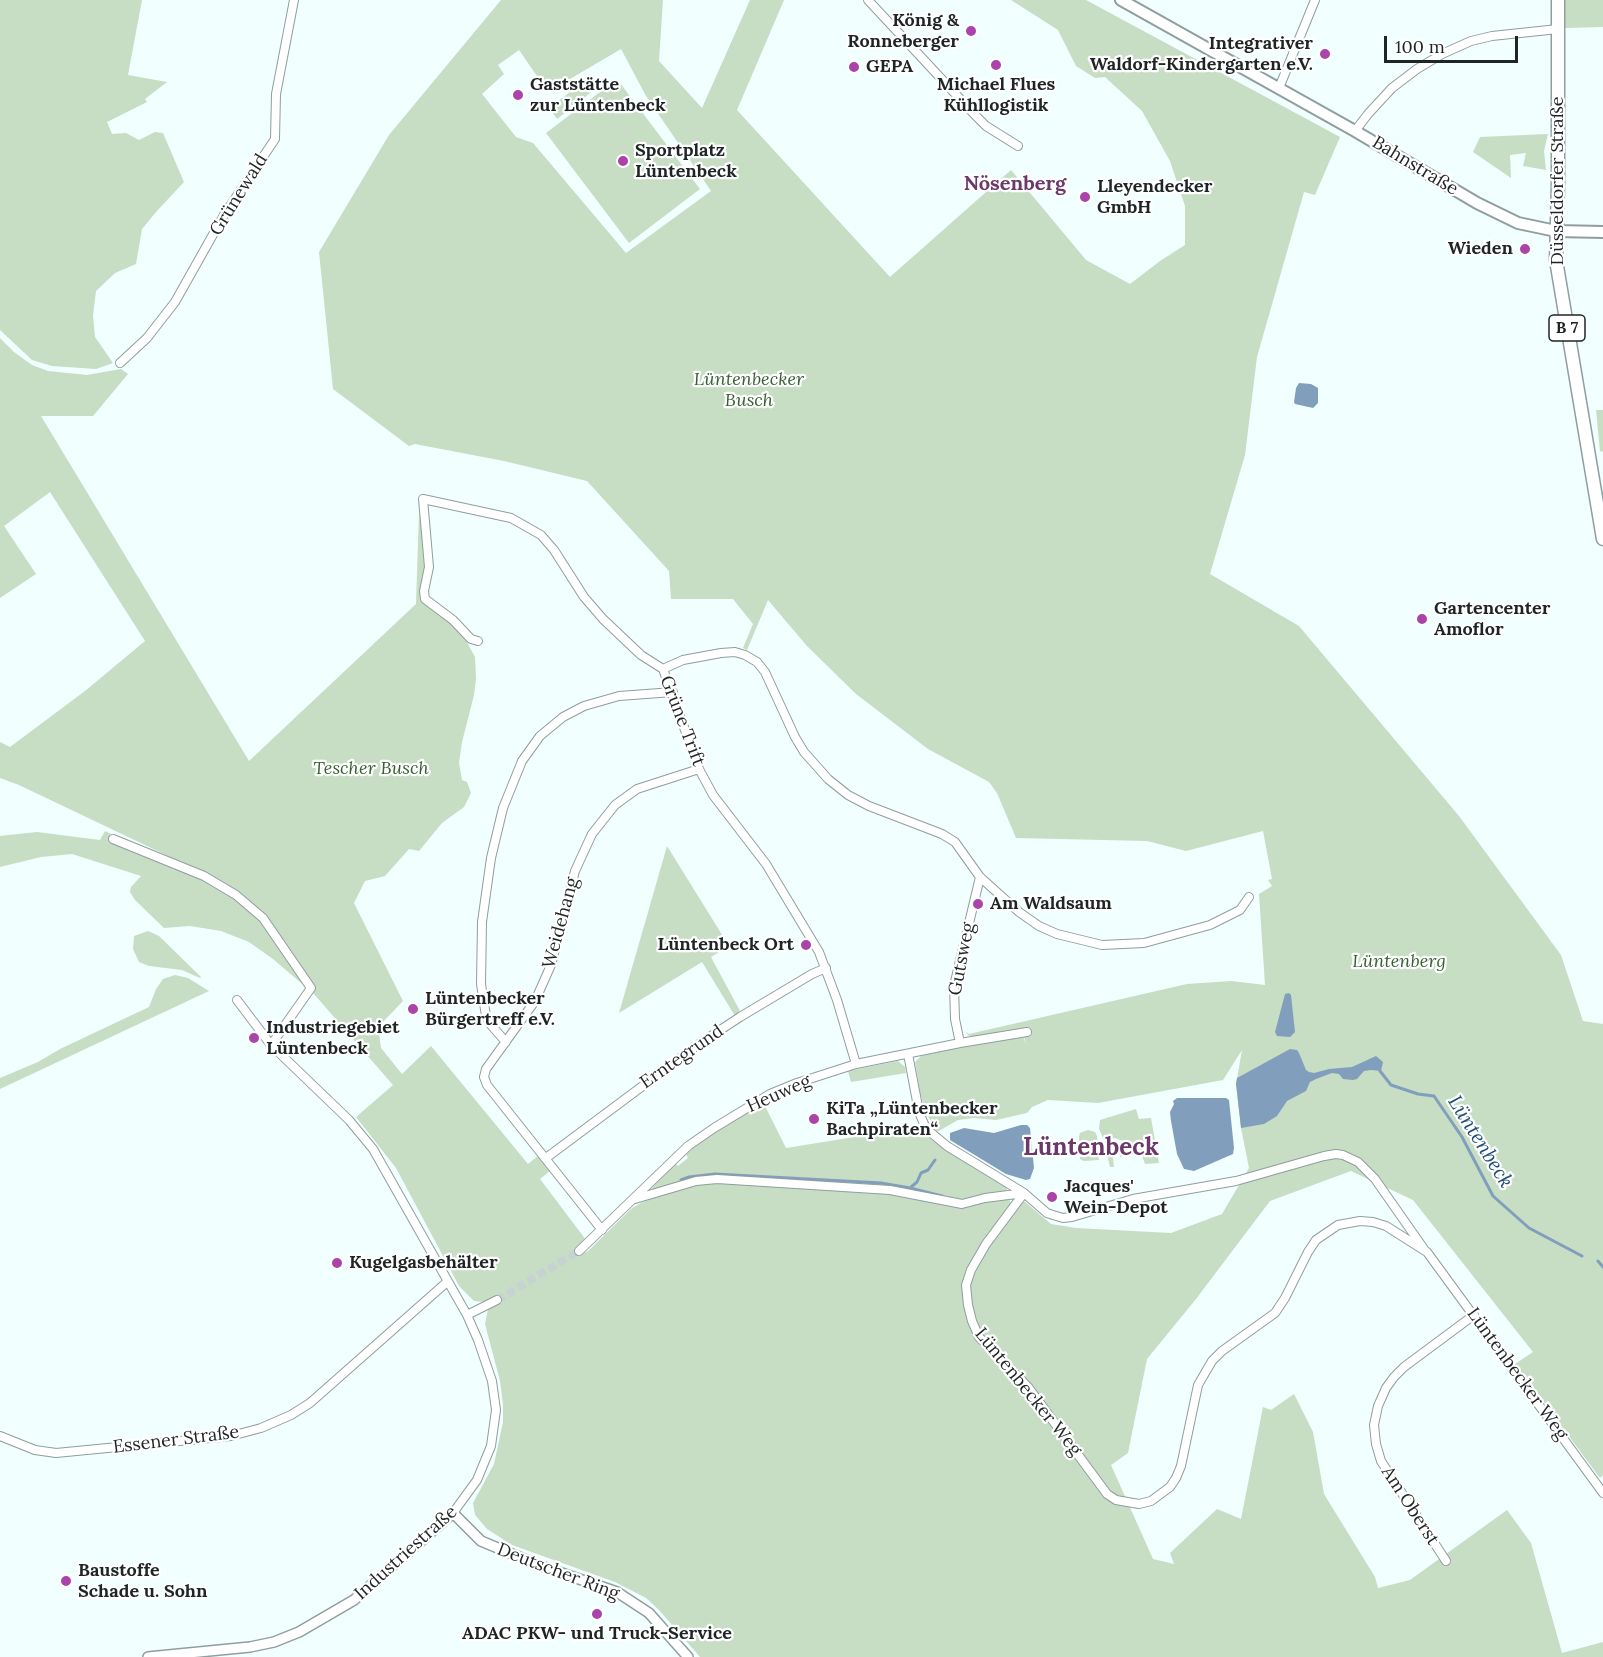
<!DOCTYPE html>
<html>
<head>
<meta charset="utf-8">
<style>
	body { margin:0 }
	#map { position:relative; width:1603px; height:1657px; overflow:hidden; background:#f1fffe; font-family:Lora,serif }
	canvas { display:block }
	.scale { position:absolute; left:1384px; top:36px; width:134px; height:27px; box-sizing:border-box; border:3px solid #1f2525; border-top:0; padding-left:8px; font-size:18px; line-height:21px; white-space:nowrap; color:#1f2525; -webkit-text-stroke:4px #fff; paint-order:stroke }
</style>
</head>
<body>
<div id="map">
<canvas width="1603" height="1657"></canvas>
<div class="scale">100 m</div>
</div>
<script>
const ctx = document.querySelector('canvas').getContext('2d');
ctx.lineJoin = 'round';
function fillPath(path, color) {
  ctx.fillStyle = color;
  ctx.fill(path, 'evenodd');
}
function poly(rows) {
  const path = new Path2D();
  for (const r of rows) {
    path.moveTo(r[0], r[1]);
    for (let i = 2; i < r.length; i += 2) path.lineTo(r[i], r[i + 1]);
  }
  return path;
}
function strokePath(path, color, width, dash) {
  ctx.strokeStyle = color;
  ctx.lineWidth = width;
  ctx.lineCap = dash ? 'butt' : 'round';
  ctx.setLineDash(dash || []);
  ctx.stroke(path);
}
function write(font, color, halo, rows, align = 'center') {
  ctx.font = font + ' Lora,serif';
  ctx.lineWidth = 4.5;
  ctx.setLineDash([]);
  ctx.textBaseline = 'middle';
  ctx.strokeStyle = halo;
  ctx.fillStyle = color;
  for (const [text, x, y, turn = 0] of rows) {
    ctx.save();
    ctx.translate(x, y);
    ctx.rotate((+turn || 0) * Math.PI / 180);
    ctx.textAlign = isNaN(turn) ? turn : align;
    if (halo) ctx.strokeText(text, 0, 0);
    ctx.fillText(text, 0, 0);
    ctx.restore();
  }
}
const green = poly([
	[0,0,142,0,128,75,167,82,145,99,147,102,107,122,112,134,126,133,139,140,155,132,163,133,184,182,156,212,142,229,136,264,115,273,96,291,93,315,95,337,113,363,96,369,52,366,32,360,0,330],
	[501,0,663,0,659,61,702,108,750,0,784,0,737,110,890,277,1011,170,1086,260,1130,284,1160,261,1185,245,1185,206,1170,161,1142,111,1105,77,1095,78,1076,66,1058,30,1011,0,1086,0,1340,137,1315,195,1304,192,1257,357,1245,455,1210,574,1299,626,1459,816,1561,955,1583,1021,1603,1024,1603,1475,1600,1478,1515,1364,1533,1352,1413,1200,1351,1171,1270,1201,1196,1299,1147,1359,1128,1453,1111,1465,1153,1559,1174,1564,1170,1553,1217,1509,1241,1519,1263,1407,1271,1410,1294,1394,1313,1432,1324,1494,1375,1577,1378,1588,1410,1580,1507,1510,1531,1543,1562,1653,1603,1642,1603,1657,700,1657,659,1610,646,1598,615,1582,512,1545,487,1529,475,1515,473,1503,494,1464,503,1422,503,1404,500,1381,485,1324,488,1309,485,1302,474,1301,459,1286,396,1168,356,1117,393,1085,314,994,273,959,249,942,221,931,190,926,164,928,135,900,130,892,131,887,141,876,72,854,41,857,0,867,0,836,37,832,100,840,105,831,143,849,189,866,19,785,0,778,0,742,10,747,85,691,145,641,50,492,4,526,36,574,0,598,0,338,14,352,32,365,48,371,87,375,121,369,128,374,93,416,41,416,249,761,416,604,419,512,426,568,421,590,462,633,475,657,476,679,474,695,462,742,459,763,462,780,467,782,471,793,464,807,442,823,419,851,409,849,385,876,365,881,354,903,403,1001,378,1027,381,1048,402,1074,431,1046,528,1164,539,1155,551,1170,540,1179,586,1240,576,1248,580,1255,588,1251,632,1208,641,1203,675,1189,712,1182,889,1194,960,1207,984,1203,987,1200,1009,1198,1014,1213,1024,1201,1051,1224,1076,1228,1171,1233,1222,1214,1249,1168,1241,1128,1236,1084,1242,1050,1223,1080,1098,1103,1048,1100,1032,1107,1027,1113,996,1120,974,1118,958,1120,937,1132,925,1111,920,1092,915,1062,921,1056,1022,1033,1026,1045,1022,1028,978,1036,969,1036,965,1031,969,1034,1187,984,1231,981,1265,985,1259,894,1272,886,1268,880,1272,879,1263,831,1186,851,1147,841,1016,838,997,793,989,782,928,749,856,694,807,646,768,600,747,650,743,648,753,624,733,599,671,599,669,571,587,481,504,461,415,444,409,446,333,389,319,252,389,135],
	[621,49,646,96,711,191,626,253,533,143,516,137,482,94,504,74,498,65,519,50,548,92],
	[1564,0,1603,0,1603,27,1565,28],
	[591,76,599,86,557,119,549,108],
	[617,79,700,189,629,243,546,133],
	[1548,134,1544,151,1546,170,1523,166,1526,153,1510,155,1511,178,1473,152,1480,137],
	[1596,410,1603,410,1603,452,1600,451],
	[667,846,729,946,711,957,740,1011,735,1016,702,962,619,1013],
	[148,931,159,936,201,977,200,978,182,970,149,966,139,962,133,949,134,936],
	[175,975,188,978,209,991,0,1089,0,1078,38,1062,60,1049,149,1007,156,989,163,979],
	[898,1061,905,1067,906,1073,851,1082,848,1071],
	[763,1102,786,1148,917,1127,932,1140,1008,1188,1005,1192,963,1199,948,1200,730,1176,653,1190,652,1188,675,1163,678,1166,688,1158,686,1154,702,1141],
	[1136,1109,1139,1119,1151,1118,1159,1163,1145,1164,1139,1147,1115,1138,1104,1140,1099,1129,1100,1120],
	[1088,1130,1095,1132,1097,1136,1099,1160,1084,1161,1080,1159,1079,1137,1080,1133],
	[1119,1143,1132,1147,1138,1154,1120,1157,1119,1150,1112,1151,1114,1167,1110,1167,1105,1146]
]);
const water = poly([
	[1299,383,1311,384,1318,388,1318,403,1313,408,1295,404,1294,402,1296,388],
	[1289,993,1291,995,1295,1032,1290,1037,1277,1036,1275,1032,1285,994],
	[1290,1049,1297,1050,1299,1053,1306,1070,1309,1072,1314,1073,1329,1069,1352,1067,1376,1056,1383,1062,1381,1071,1371,1070,1364,1071,1357,1079,1353,1080,1343,1079,1339,1074,1332,1073,1316,1079,1310,1082,1306,1091,1287,1101,1277,1116,1264,1124,1241,1128,1236,1084,1237,1078],
	[1177,1098,1226,1098,1229,1100,1234,1148,1233,1154,1194,1171,1184,1169,1177,1154,1171,1121,1170,1112,1174,1104,1173,1101],
	[1021,1125,1027,1125,1030,1128,1034,1168,1030,1179,1026,1180,1006,1174,950,1140,950,1133,964,1128,994,1133]
]);
const stream = poly([
	[1380,1071,1391,1085,1418,1094,1434,1096,1462,1137,1493,1196,1529,1228,1582,1256],
	[681,1180,689,1177,715,1174,881,1183,910,1188,917,1182,921,1173,928,1170,935,1160],
	[910,1188,942,1196],
	[1598,1261,1603,1267]
]);
const minorTunnel = poly([
	[497,1300,579,1251]
]);
const minor = poly([
	[868,0,976,116,986,126,1018,146],
	[1279,88,1315,0],
	[1355,131,1368,114,1392,88,1417,69,1442,54,1471,41,1492,36,1558,29],
	[120,363,147,338,175,302,224,215,275,139,276,94,294,0],
	[478,641,471,639,453,620,425,599,424,591,429,567,423,499,511,518,541,535,554,550,584,597,603,619,641,655,663,669,699,769,713,795,766,864,819,952,837,1000,856,1064],
	[663,669,683,660,721,653,735,652,745,655,757,662,765,672,795,737,804,752,828,779,848,795,869,806,942,834,955,842,980,877,1019,912,1039,926,1057,934,1102,945,1144,943,1210,925,1240,910,1249,897],
	[113,839,204,876,236,895,263,918,311,988,271,1045],
	[237,1000,271,1045,349,1120,373,1149,467,1315,478,1340,492,1381,496,1410,491,1446,477,1480,453,1513],
	[506,1042,491,1025,486,1016,481,984,482,922,491,858,503,808,522,761,540,736,563,717,584,706,619,696,673,692],
	[960,1043,955,1019,954,986,980,877],
	[908,1054,919,1112,924,1124,929,1131,947,1146,1024,1193,1047,1213,1053,1215,1063,1218,1072,1217,1133,1199,1236,1181,1324,1156,1336,1154,1343,1155,1358,1162,1375,1179,1424,1249],
	[546,1158,699,1044,740,1017,812,974,826,968],
	[1024,1193,986,1244,971,1270,966,1285,968,1305,972,1321,979,1337,1028,1387,1107,1494,1116,1500,1139,1504,1151,1501,1170,1487,1176,1478,1181,1466,1198,1385,1212,1361,1222,1351,1275,1313,1285,1298,1308,1252,1316,1240,1338,1225,1360,1221,1373,1222,1386,1226,1427,1252,1603,1493],
	[635,1199,696,1181,717,1179,890,1190,962,1204,985,1198,1024,1193],
	[602,1230,487,1085,484,1077,486,1069,535,1001,551,965,575,871,592,834,615,805,637,789,699,769],
	[579,1251,688,1146,714,1128,770,1094,797,1083,856,1064,960,1043,1027,1032],
	[467,1315,497,1300],
	[0,1436,35,1450,56,1453,231,1436,261,1428,291,1415,310,1403,447,1282],
	[1446,1561,1381,1461,1376,1444,1374,1425,1378,1406,1386,1388,1394,1377,1404,1367,1474,1315]
]);
const tertiary = poly([
	[148,1657,250,1647,274,1642,299,1632,354,1600,453,1513,481,1541,541,1566,617,1592,649,1613,688,1657]
]);
const secondary = poly([
	[1121,0,1355,131,1477,203,1518,223,1556,231,1603,232]
]);
const primary = poly([
	[1558,0,1558,183,1556,260,1603,539]
]);
const markers = [
	[971,31,6,"#aa44a9"],
	[1325,54,6,"#aa44a9"],
	[996,65,6,"#aa44a9"],
	[854,67,6,"#aa44a9"],
	[518,95,6,"#aa44a9"],
	[623,161,6,"#aa44a9"],
	[1085,197,6,"#aa44a9"],
	[1525,249,6,"#aa44a9"],
	[1422,619,6,"#aa44a9"],
	[978,904,6,"#aa44a9"],
	[806,945,6,"#aa44a9"],
	[413,1009,6,"#aa44a9"],
	[254,1038,6,"#aa44a9"],
	[814,1119,6,"#aa44a9"],
	[1052,1197,6,"#aa44a9"],
	[337,1263,6,"#aa44a9"],
	[66,1581,6,"#aa44a9"],
	[597,1614,6,"#aa44a9"]
];
const shields = [
	[1567,328,36]
];
const shieldNames = [
	["B 7",1567,328]
];
const poiNames = [
	["König &",959,21,"right"],
	["Ronneberger",959,42,"right"],
	["Integrativer",1313,44,"right"],
	["Waldorf-Kindergarten e.V.",1313,65,"right"],
	["GEPA",866,67],
	["Gaststätte",530,85],
	["zur Lüntenbeck",530,106],
	["Michael Flues",996,85,"center"],
	["Kühllogistik",996,106,"center"],
	["Sportplatz",635,151],
	["Lüntenbeck",635,172],
	["Lleyendecker",1097,187],
	["GmbH",1097,208],
	["Wieden",1513,249,"right"],
	["Gartencenter",1434,609],
	["Amoflor",1434,630],
	["Am Waldsaum",990,904],
	["Lüntenbeck Ort",794,945,"right"],
	["Lüntenbecker",425,999],
	["Bürgertreff e.V.",425,1020],
	["Industriegebiet",266,1028],
	["Lüntenbeck",266,1049],
	["KiTa „Lüntenbecker",826,1109],
	["Bachpiraten“",826,1130],
	["Jacques'",1064,1187],
	["Wein-Depot",1064,1208],
	["Kugelgasbehälter",349,1263],
	["Baustoffe",78,1571],
	["Schade u. Sohn",78,1592],
	["ADAC PKW- und Truck-Service",597,1634,"center"]
];
const streetNames = [
	["Bahnstraße",1415,166,31],
	["Düsseldorfer Straße",1558,181,-90],
	["Grünewald",239,195,-58],
	["Grüne Trift",682,721,69],
	["Weidehang",561,923,-75],
	["Gutsweg",962,959,-79],
	["Erntegrund",682,1057,-35],
	["Heuweg",779,1094,-24],
	["Lüntenbecker Weg",1517,1374,54],
	["Lüntenbecker Weg",1028,1392,51],
	["Essener Straße",176,1440,-7],
	["Am Oberst",1410,1506,57],
	["Industriestraße",406,1553,-42],
	["Deutscher Ring",558,1572,21]
];
const parkNames = [
	["Lüntenbecker",749,380],
	["Busch",749,401],
	["Tescher Busch",371,769],
	["Lüntenberg",1399,962]
];
const neighbourhoodNames = [
	["Nösenberg",1015,184]
];
const waterNames = [
	["Lüntenbeck",1480,1142,58]
];
const districtNames = [
	["Lüntenbeck",1091,1148]
];
fillPath(green, '#c7ddc4');
fillPath(water, '#819fbc');
strokePath(stream, '#819fbc', 3);
strokePath(minorTunnel, '#c7d3d3', 8, [8, 4]);
strokePath(minor, '#8f9e9e', 10);
strokePath(tertiary, '#8f9e9e', 12);
strokePath(secondary, '#8f9e9e', 14);
strokePath(primary, '#8f9e9e', 15);
strokePath(minor, '#fff', 8);
strokePath(tertiary, '#fff', 9);
strokePath(secondary, '#fff', 10);
strokePath(primary, '#fff', 12);
for (const [x, y, r, color] of markers) {
  const dot = new Path2D();
  dot.arc(x, y, r, 0, 2 * Math.PI);
  ctx.fillStyle = color;
  ctx.fill(dot);
  strokePath(dot, '#fff', 2);
}
for (const [x, y, w] of shields) {
  const box = new Path2D();
  box.roundRect(x - w / 2, y - 13, w, 26, 4.5);
  ctx.fillStyle = '#fff';
  ctx.fill(box);
  strokePath(box, '#1f2525', 1.5);
}
write('bold 16px', '#1f2525', null, shieldNames);
write('bold 18px', '#1f2525', '#fff', poiNames, 'left');
write('18px', '#1f2525', '#fff', streetNames);
write('italic 18px', '#386133', '#fff', parkNames);
write('bold 20px', '#6b386a', '#fff', neighbourhoodNames);
write('italic 20px', '#214f78', '#fff', waterNames);
write('bold 24px', '#6b386a', '#fff', districtNames);
</script>
</body>
</html>
